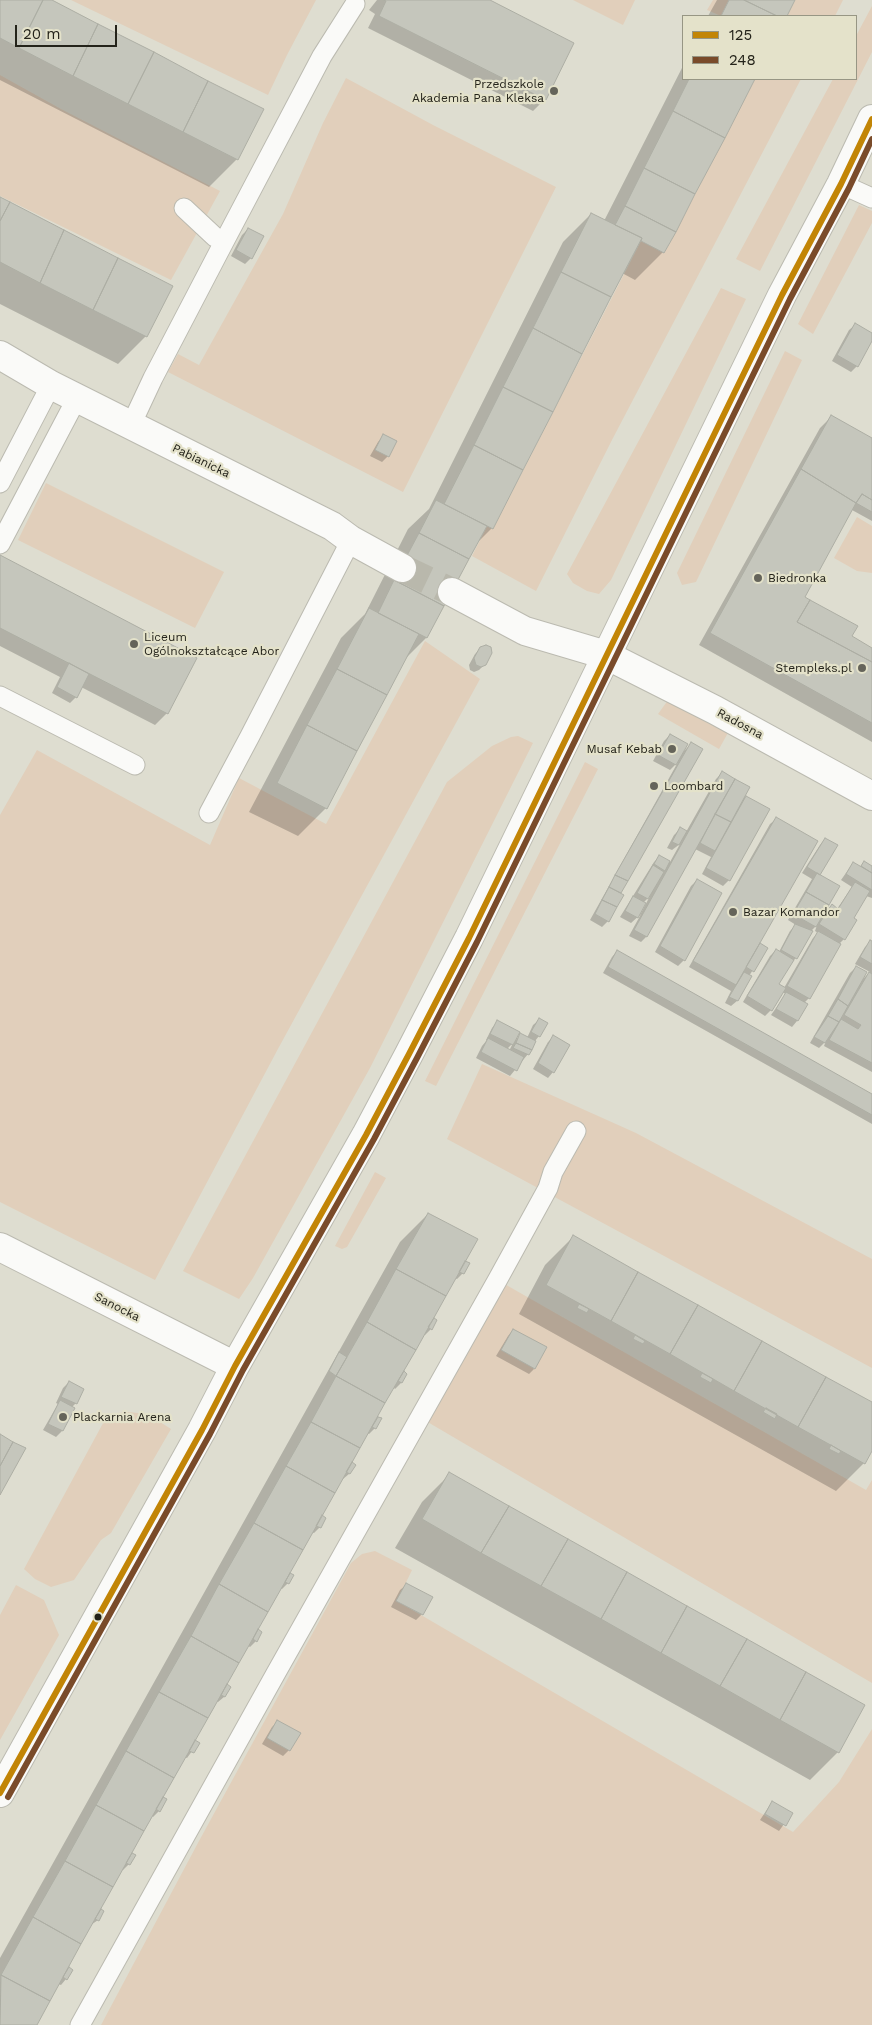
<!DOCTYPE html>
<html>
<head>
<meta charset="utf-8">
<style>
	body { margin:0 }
	#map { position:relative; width:872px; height:2025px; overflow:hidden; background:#deddd0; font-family:"Work Sans",sans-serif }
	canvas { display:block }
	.legend { position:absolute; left:682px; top:15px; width:175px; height:65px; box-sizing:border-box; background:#e4e2ca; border:1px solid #979684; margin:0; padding:6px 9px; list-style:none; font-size:15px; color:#24231a }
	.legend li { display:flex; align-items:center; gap:10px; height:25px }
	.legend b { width:25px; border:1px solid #979684 }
	.scale { position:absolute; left:15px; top:25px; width:102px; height:22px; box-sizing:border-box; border:2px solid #24231a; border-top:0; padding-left:6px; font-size:15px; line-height:18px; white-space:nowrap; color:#24231a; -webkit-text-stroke:4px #e4e2ca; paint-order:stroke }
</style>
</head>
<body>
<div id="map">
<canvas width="872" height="2025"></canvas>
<ul class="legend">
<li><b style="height:6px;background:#c28506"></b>125</li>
<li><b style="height:6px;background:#7a4b2a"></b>248</li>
</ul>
<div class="scale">20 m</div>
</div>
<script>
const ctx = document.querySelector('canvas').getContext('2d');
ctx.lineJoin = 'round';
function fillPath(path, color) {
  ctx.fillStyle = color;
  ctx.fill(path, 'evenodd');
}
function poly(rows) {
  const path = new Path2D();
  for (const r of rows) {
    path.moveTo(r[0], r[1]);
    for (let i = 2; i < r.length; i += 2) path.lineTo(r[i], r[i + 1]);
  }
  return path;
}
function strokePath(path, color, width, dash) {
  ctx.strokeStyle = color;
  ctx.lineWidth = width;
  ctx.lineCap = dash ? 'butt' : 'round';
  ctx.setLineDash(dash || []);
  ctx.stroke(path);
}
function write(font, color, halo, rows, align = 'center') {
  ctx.font = font + ' "Work Sans",sans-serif';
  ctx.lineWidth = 4.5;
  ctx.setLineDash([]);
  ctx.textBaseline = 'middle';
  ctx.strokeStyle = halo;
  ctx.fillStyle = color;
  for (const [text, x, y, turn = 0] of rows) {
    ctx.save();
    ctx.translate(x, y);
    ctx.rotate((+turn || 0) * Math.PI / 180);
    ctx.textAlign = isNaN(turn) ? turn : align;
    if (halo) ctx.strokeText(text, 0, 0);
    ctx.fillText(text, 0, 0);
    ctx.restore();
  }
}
const green = poly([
	[71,0,316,0,287,55,268,95],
	[573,0,635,0,623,25],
	[713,0,729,0,721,16,707,10],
	[795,0,843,0,835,16,787,16],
	[872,6,872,52,760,271,736,259,833,79,856,79,856,36],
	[0,75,61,109,220,191,171,280,0,196],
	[346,78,433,125,556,187,403,492,168,372,178,354,199,365,283,214,323,123],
	[755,79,801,79,613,438,536,591,472,556,487,526,493,529,641,241,665,252],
	[859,205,872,211,872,223,813,334,798,324],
	[721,288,746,299,611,580,599,594,587,591,573,583,567,574],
	[785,351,802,360,696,582,682,585,677,573],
	[46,483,224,572,195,628,18,540],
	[857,517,872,526,872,573,857,571,834,558],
	[425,641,480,679,279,1047,155,1280,0,1202,0,815,37,750,210,845,239,778,326,824],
	[671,696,729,731,719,749,658,714],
	[511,737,518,736,533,743,370,1068,253,1278,239,1299,183,1271,447,782,492,746],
	[585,762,598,769,436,1086,425,1081],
	[482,1064,636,1133,872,1259,872,1368,447,1139],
	[375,1172,386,1178,347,1247,342,1249,335,1246],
	[494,1278,866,1490,872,1480,872,1683,414,1414],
	[128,1412,148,1414,171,1429,111,1533,101,1540,74,1580,51,1587,35,1579,24,1569,108,1414],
	[375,1551,412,1570,397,1601,793,1832,839,1782,872,1729,872,2025,101,2025,199,1841,351,1563,362,1554],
	[16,1585,44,1600,59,1635,0,1740,0,1615]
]);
const shadow = poly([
	[0,0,48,0,262,110,237,159,209,187,0,80],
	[377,0,487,0,545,99,533,111,368,28,375,14,369,10],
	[717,0,793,0,785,16,708,16],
	[683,66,683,79,753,79,663,252,635,280,622,273,492,528,476,544,426,638,404,660,326,808,298,836,249,812,341,638,365,614,408,529,429,509,563,242,591,214,604,221],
	[0,200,146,336,118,364,0,304],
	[248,229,251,258,245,264,231,256,242,235],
	[855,325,872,335,872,339,857,366,851,372,832,361,849,330],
	[832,416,872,439,872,521,852,510,803,597,850,637,872,649,872,742,699,645,820,428],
	[383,436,388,456,382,462,370,456,378,442],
	[0,557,195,658,167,713,155,725,81,687,76,697,70,703,52,693,60,677,0,646],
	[481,648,485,664,479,670,474,672,470,670,469,665,475,654],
	[670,735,682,753,691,744,701,749,619,894,608,921,602,927,590,920,678,762,670,770,653,761,664,741],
	[722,773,744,796,768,810,729,880,723,886,702,874,711,857,695,849,646,937,641,942,629,936,641,914,631,923,620,917,654,862,660,856,670,862,680,844,672,850,667,848,674,835,680,829,686,832,716,779],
	[650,896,641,913,639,912,643,903],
	[776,819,758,944,767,948,749,976,737,1001,731,1006,725,1003,731,991,689,967,770,824],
	[825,839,819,875,823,914,832,906,837,909,852,887,841,880,853,863,860,867,864,862,872,867,872,898,866,896,852,919,844,939,839,944,809,998,804,1003,806,1004,797,1021,792,1027,771,1015,786,994,782,992,771,1010,765,1016,743,1002,770,956,776,950,779,952,790,931,796,925,788,920,812,879,802,873,820,845],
	[817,925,815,931,818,933,813,938,784,988,778,984,790,964,796,958,810,932],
	[697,880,684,960,678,966,655,952,691,886],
	[871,942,872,942,872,1072,824,1046,826,1041,819,1048,810,1043,850,973,856,967,862,980,870,972,855,964,865,947],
	[617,951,872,1096,872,1124,603,973,612,957],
	[539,1020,539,1036,535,1041,528,1054,510,1076,476,1058,482,1046,487,1040,486,1040,492,1028,497,1022,514,1042,520,1035,527,1038,533,1025],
	[513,1043,509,1051,506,1050],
	[553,1037,553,1072,548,1078,533,1069,548,1042],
	[428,1214,461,1266,468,1264,462,1274,457,1279,454,1278,429,1323,431,1329,425,1335,423,1333,400,1377,404,1373,405,1374,401,1383,395,1389,393,1387,373,1423,378,1418,375,1428,369,1434,367,1433,347,1468,355,1465,349,1474,343,1479,341,1478,317,1521,320,1527,314,1533,311,1532,285,1579,290,1574,288,1583,282,1589,279,1588,252,1636,258,1631,256,1641,250,1647,247,1645,221,1691,229,1688,224,1697,218,1702,216,1701,189,1747,198,1743,187,1758,184,1757,158,1804,159,1811,153,1817,151,1815,127,1858,129,1864,123,1870,121,1869,99,1910,102,1912,98,1920,91,1925,67,1968,71,1970,66,1979,61,1985,58,1984,36,2025,0,2025,0,1958,400,1242],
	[573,1237,872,1404,872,1448,864,1463,836,1491,519,1314,545,1265],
	[513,1330,534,1369,529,1374,496,1356,508,1336],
	[69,1382,76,1403,72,1407,73,1408,62,1431,56,1437,43,1430,58,1404,56,1403,63,1388],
	[450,1474,838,1752,810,1780,395,1548,422,1502],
	[406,1585,422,1614,416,1620,391,1607,400,1590],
	[278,1721,289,1750,283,1756,262,1744,272,1727],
	[772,1802,792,1813,779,1831,760,1820]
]);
const building = poly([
	[0,0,43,0,19,48,0,38,0,0],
	[43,0,52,0,98,24,73,76,19,48,43,0],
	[383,0,490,0,574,43,546,100,379,16,386,1,383,0],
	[729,0,744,0,777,16,721,16,729,0],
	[744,0,795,0,787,16,777,16,744,0],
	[98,24,154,52,128,104,73,76,98,24],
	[154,52,208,81,183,132,128,104,154,52],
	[689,79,755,79,725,138,673,111,689,79],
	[208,81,264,109,238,160,183,132,208,81],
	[673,111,725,138,695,194,644,168,673,111],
	[644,168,695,194,676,232,625,206,644,168],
	[0,197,10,202,0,221,0,197],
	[10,202,64,230,40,283,0,262,0,221,10,202],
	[625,206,676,232,664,253,641,241,642,238,615,225,625,206],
	[591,213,642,238,611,297,561,272,591,213],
	[248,228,264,236,252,259,236,250,248,228],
	[64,230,118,258,93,310,40,283,64,230],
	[118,258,173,286,147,337,93,310,118,258],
	[561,272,611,297,582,354,533,328,561,272],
	[855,323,872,333,872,341,858,367,837,355,855,323],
	[533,328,582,354,553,412,503,387,533,328],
	[503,387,553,412,523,470,474,445,503,387],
	[831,415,872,438,872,500,862,494,856,503,801,469,831,415],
	[383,434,397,441,389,457,375,450,383,434],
	[474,445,523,470,493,529,444,504,474,445],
	[801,469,856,503,805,597,810,600,797,622,872,662,872,723,710,633,801,469],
	[862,494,872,500,872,512,856,503,862,494],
	[436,500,487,526,469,559,419,533,436,500],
	[419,533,469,559,444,606,394,580,419,533],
	[0,555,197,658,168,714,0,628,0,555],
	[394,580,444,606,427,638,378,613,394,580],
	[810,600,858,626,852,636,872,648,872,662,797,622,810,600],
	[369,608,419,634,387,695,337,669,369,608],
	[486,645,491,647,492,653,486,665,481,667,476,665,474,658,480,647,486,645],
	[69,663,89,674,77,698,57,687,69,663],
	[337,669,387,695,357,751,307,725,337,669],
	[307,725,357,751,327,809,277,783,307,725],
	[670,734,688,744,676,765,658,755,670,734],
	[691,742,703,749,628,881,615,875,691,742],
	[722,771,735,779,647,937,634,930,722,771],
	[735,779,750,787,731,822,715,814,735,779],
	[746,796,770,809,730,881,706,868,746,796],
	[715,814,731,822,715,851,700,843,715,814],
	[776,817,818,841,736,985,693,961,776,817],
	[680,827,687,831,679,845,672,842,680,827],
	[825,838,838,845,820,875,807,867,825,838],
	[659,855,670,861,665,871,654,864,659,855],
	[864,861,872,866,872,873,861,866,864,861],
	[853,862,872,873,872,890,846,874,853,862],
	[653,865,664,872,648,899,637,893,653,865],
	[817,873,840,886,829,905,806,892,817,873],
	[615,875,628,881,621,893,609,887,615,875],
	[697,879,722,893,685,961,660,946,697,879],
	[855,882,870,891,854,918,857,920,845,940,819,924,832,904,838,909,855,882],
	[609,887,624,895,617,907,602,900,609,887],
	[806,892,829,905,816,927,793,914,806,892],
	[633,896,646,903,638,918,625,911,633,896],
	[602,900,617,907,609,922,595,914,602,900],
	[795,924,813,931,797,959,781,950,795,924],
	[818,931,841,944,810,999,787,986,818,931],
	[870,940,872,941,872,964,860,957,870,940],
	[760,943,768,948,754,972,746,967,760,943],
	[776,949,794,960,779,984,786,988,772,1011,747,996,776,949],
	[617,950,872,1094,872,1115,608,967,617,950],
	[856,966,867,972,848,1006,838,999,856,966],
	[744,972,752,976,738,1001,729,997,744,972],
	[869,972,872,974,872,1063,829,1040,841,1019,858,1029,861,1025,844,1015,869,972],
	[786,992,808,1004,798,1021,776,1009,786,992],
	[838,999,848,1006,839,1022,828,1016,838,999],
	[828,1016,839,1022,825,1043,814,1037,828,1016],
	[539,1018,548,1023,540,1037,531,1032,539,1018],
	[497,1020,520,1032,513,1045,490,1034,497,1020],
	[520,1033,536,1041,532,1050,516,1043,520,1033],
	[553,1035,570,1045,554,1073,538,1063,553,1035],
	[488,1038,524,1057,517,1071,481,1052,488,1038],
	[516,1043,532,1050,529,1055,513,1048,516,1043],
	[428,1213,478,1239,446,1296,396,1269,428,1213],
	[573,1235,638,1272,611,1321,546,1285,573,1235],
	[465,1261,470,1263,464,1274,459,1272,465,1261],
	[396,1269,446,1296,416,1350,367,1322,396,1269],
	[638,1272,698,1305,670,1354,611,1321,638,1272],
	[579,1304,589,1309,587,1313,577,1308,579,1304],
	[698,1305,762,1341,734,1391,670,1354,698,1305],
	[434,1318,437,1320,432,1330,428,1327,434,1318],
	[367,1322,416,1350,385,1403,336,1376,367,1322],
	[513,1329,547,1347,535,1369,501,1350,513,1329],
	[635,1335,645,1341,643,1344,633,1339,635,1335],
	[762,1341,826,1377,798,1427,734,1391,762,1341],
	[339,1352,347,1357,336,1376,329,1371,339,1352],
	[404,1371,407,1374,402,1383,398,1381,404,1371],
	[702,1373,713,1379,711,1383,700,1377,702,1373],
	[336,1376,385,1403,360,1448,311,1422,336,1376],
	[826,1377,872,1402,872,1451,865,1464,798,1427,826,1377],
	[69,1381,84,1389,77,1404,61,1397,69,1381],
	[60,1400,75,1408,63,1431,48,1424,60,1400],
	[766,1408,777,1414,775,1419,763,1412,766,1408],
	[378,1417,382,1418,376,1429,372,1427,378,1417],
	[311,1422,360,1448,335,1493,286,1466,311,1422],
	[0,1434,13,1442,0,1466,0,1434],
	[13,1442,26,1448,0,1495,0,1466,13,1442],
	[831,1445,841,1451,839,1454,829,1449,831,1445],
	[352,1462,356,1465,350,1474,346,1472,352,1462],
	[286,1466,335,1493,303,1550,254,1523,286,1466],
	[449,1472,509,1506,481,1553,422,1519,449,1472],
	[509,1506,568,1539,541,1586,481,1553,509,1506],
	[322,1515,326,1518,321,1528,316,1526,322,1515],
	[254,1523,303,1550,268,1612,219,1584,254,1523],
	[568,1539,627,1572,601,1619,541,1586,568,1539],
	[627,1572,687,1606,661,1653,601,1619,627,1572],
	[290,1573,294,1575,289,1584,285,1582,290,1573],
	[406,1583,433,1597,423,1615,396,1601,406,1583],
	[219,1584,268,1612,239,1663,191,1636,219,1584],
	[687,1606,747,1639,720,1686,661,1653,687,1606],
	[258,1629,262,1632,257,1642,253,1639,258,1629],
	[191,1636,239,1663,208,1718,159,1692,191,1636],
	[747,1639,806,1672,780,1720,720,1686,747,1639],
	[806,1672,865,1705,839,1753,780,1720,806,1672],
	[227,1684,231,1687,225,1697,221,1695,227,1684],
	[159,1692,208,1718,174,1778,126,1751,159,1692],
	[277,1720,301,1733,290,1751,267,1738,277,1720],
	[195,1740,200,1743,194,1753,189,1751,195,1740],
	[126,1751,174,1778,144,1831,96,1805,126,1751],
	[163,1797,167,1799,160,1812,156,1809,163,1797],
	[772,1801,793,1813,786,1826,765,1814,772,1801],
	[96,1805,144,1831,113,1887,65,1861,96,1805],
	[132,1853,136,1855,130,1865,126,1863,132,1853],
	[65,1861,113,1887,81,1944,33,1917,65,1861],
	[101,1909,104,1911,99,1921,95,1919,101,1909],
	[33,1917,81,1944,50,2001,1,1975,33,1917],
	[69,1967,73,1970,67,1980,63,1977,69,1967],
	[1,1975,50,2001,37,2025,0,2025,1,1975]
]);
const streetTunnel = poly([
	[402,568,452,592]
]);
const lane = poly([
	[841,184,872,198],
	[184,208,215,237,224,242],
	[131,425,153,378,224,242,322,56,355,4],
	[0,483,51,385],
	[0,544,77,398],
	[0,696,135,765],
	[209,813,250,736,351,540],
	[80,2025,276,1673,498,1279,548,1188,553,1172,576,1131]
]);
const street = poly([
	[0,355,51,385,332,526,351,540,402,568],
	[452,592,525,631,606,655,715,710,872,796],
	[0,1247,235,1366],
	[0,1793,202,1430,235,1366,366,1135,409,1054,469,938,782,295,841,184,872,119]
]);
const bus1 = poly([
	[0,1793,202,1430,235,1366,366,1135,409,1054,469,938,782,295,841,184,872,119]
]);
const bus2 = poly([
	[8,1797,210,1434,243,1370,374,1139,417,1058,477,942,790,299,849,188,872,139]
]);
const markers = [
	[554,91,5,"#65645a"],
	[758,578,5,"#65645a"],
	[134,644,5,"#65645a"],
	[862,668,5,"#65645a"],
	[672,749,5,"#65645a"],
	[654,786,5,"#65645a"],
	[733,912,5,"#65645a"],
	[63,1417,5,"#65645a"],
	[98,1617,4.5,"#24231a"]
];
const poiNames = [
	["Przedszkole",544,84,"right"],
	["Akademia Pana Kleksa",544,98,"right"],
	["Biedronka",768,578],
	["Liceum",144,637],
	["Ogólnokształcące Abor",144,651],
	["Stempleks.pl",852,668,"right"],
	["Musaf Kebab",662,749,"right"],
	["Loombard",664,786],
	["Bazar Komandor",743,912],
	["Plackarnia Arena",73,1417]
];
const streetNames = [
	["Pabianicka",201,461,26],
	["Radosna",740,724,28],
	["Sanocka",117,1307,27]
];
fillPath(green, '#e1cfbb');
fillPath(shadow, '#0003');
fillPath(building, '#c5c6bc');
strokePath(building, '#adaea4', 1);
strokePath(streetTunnel, '#b9b8ac', 28, [28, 14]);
strokePath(lane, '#bbbab0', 21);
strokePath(street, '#bbbab0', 30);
strokePath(lane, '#fafaf8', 19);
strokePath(street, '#fafaf8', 28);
strokePath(bus1, '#c28506', 6);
strokePath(bus2, '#7a4b2a', 6);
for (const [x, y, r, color] of markers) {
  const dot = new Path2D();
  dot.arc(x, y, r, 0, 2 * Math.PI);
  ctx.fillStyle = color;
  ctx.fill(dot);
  strokePath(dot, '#e4e2ca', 2);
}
write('12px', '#24231a', '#e4e2ca', poiNames, 'left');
write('12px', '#24231a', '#e4e2ca', streetNames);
</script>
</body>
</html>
